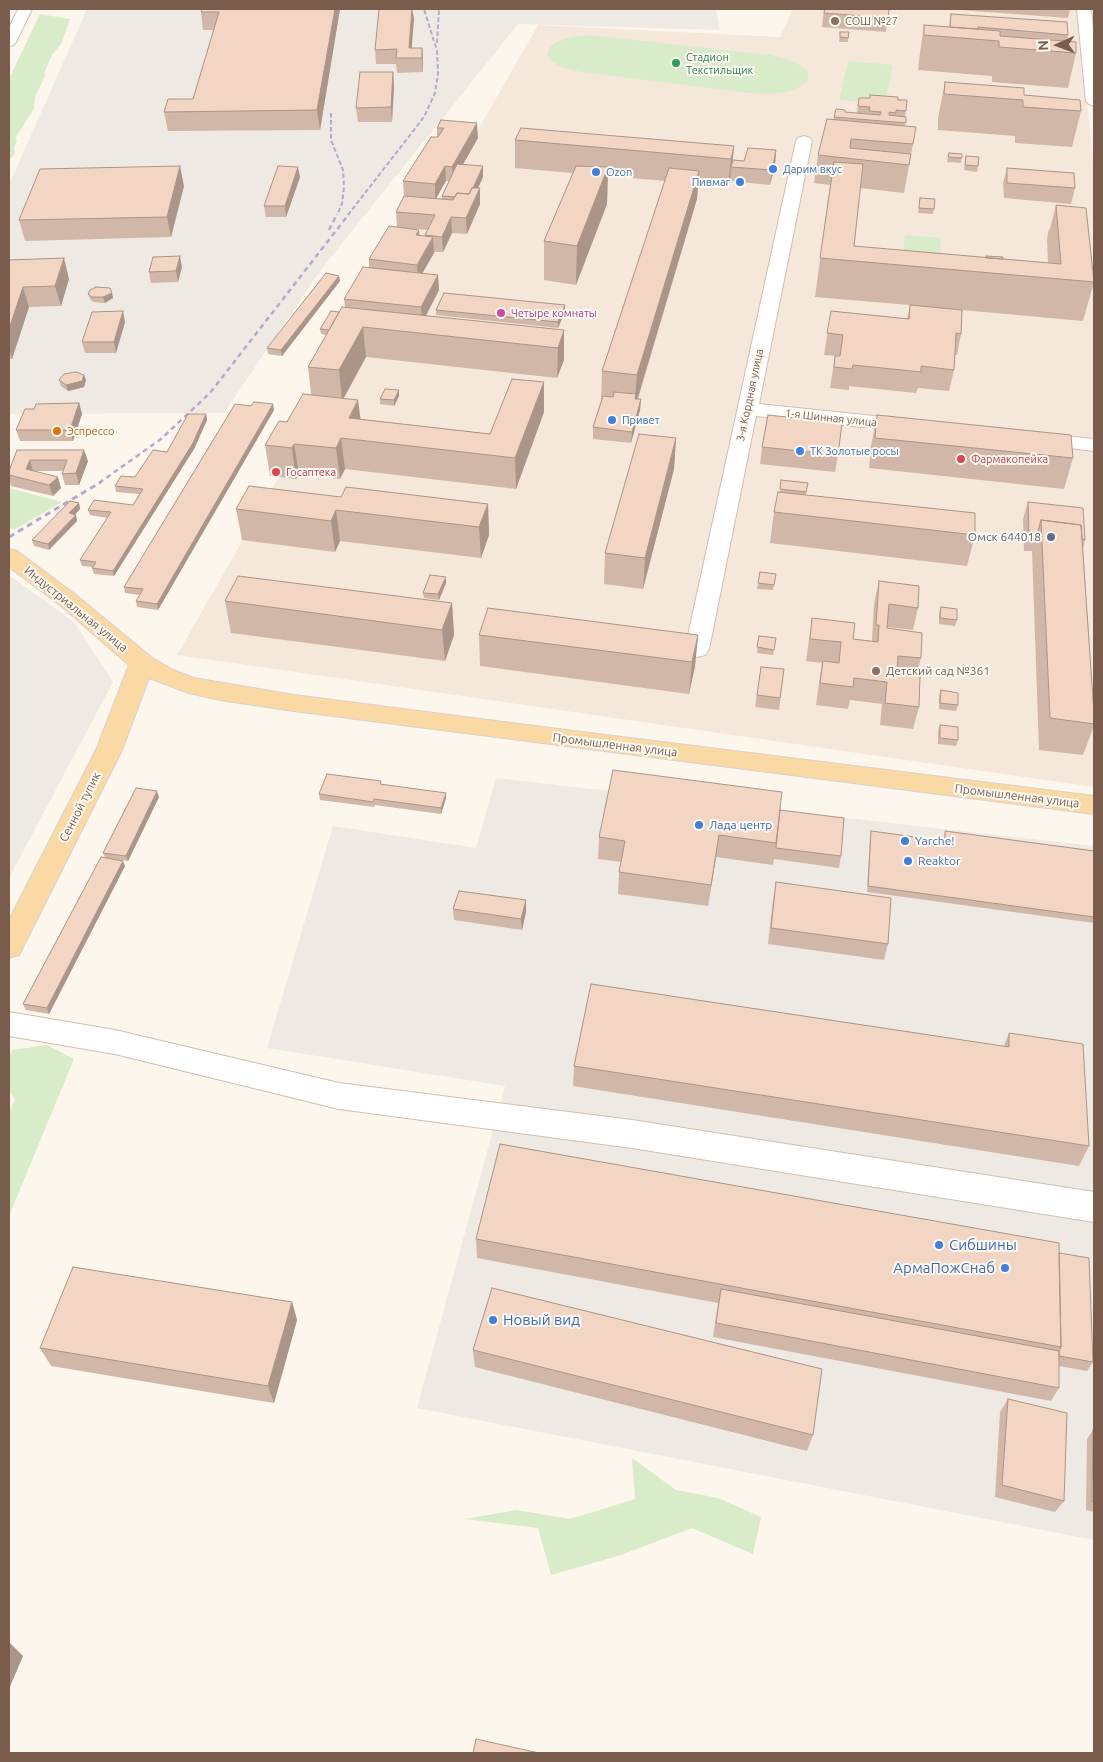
<!DOCTYPE html>
<html>
<head>
<meta charset="utf-8">
<style>
	body { margin:0 }
	#map { position:relative; width:1103px; height:1762px; overflow:hidden; background:#fdf6ec; font-family:Ubuntu,sans-serif }
	canvas { display:block }
	.frame { position:absolute; inset:0; border:10px solid #7a5c4d; pointer-events:none }
	.north { position:absolute; left:1033px; top:20px; width:50px; height:50px; -webkit-text-stroke:4px #fffaf3; paint-order:stroke; rotate:268deg; font-size:14px; font-weight:700; line-height:20px; text-align:center; color:#7a5c4d }
	.north::after { content:''; display:block; margin:auto; width:18px; height:22px; background:#7a5c4d; clip-path:polygon(50% 0,100% 100%,50% 72%,0 100%) }
</style>
</head>
<body>
<div id="map">
<canvas width="1103" height="1762"></canvas>
<div class="frame"></div>
<div class="north">N</div>
</div>
<script>
const ctx = document.querySelector('canvas').getContext('2d');
ctx.lineJoin = 'round';
function fillPath(path, color) {
  ctx.fillStyle = color;
  ctx.fill(path, 'evenodd');
}
function poly(rows) {
  const path = new Path2D();
  for (const r of rows) {
    path.moveTo(r[0], r[1]);
    for (let i = 2; i < r.length; i += 2) path.lineTo(r[i], r[i + 1]);
  }
  return path;
}
function strokePath(path, color, width, dash) {
  ctx.strokeStyle = color;
  ctx.lineWidth = width;
  ctx.lineCap = dash ? 'butt' : 'round';
  ctx.setLineDash(dash || []);
  ctx.stroke(path);
}
function write(font, color, halo, rows, align = 'center') {
  ctx.font = font + ' Ubuntu,sans-serif';
  ctx.lineWidth = 4;
  ctx.setLineDash([]);
  ctx.textBaseline = 'middle';
  ctx.strokeStyle = halo;
  ctx.fillStyle = color;
  for (const [text, x, y, turn = 0] of rows) {
    ctx.save();
    ctx.translate(x, y);
    ctx.rotate((+turn || 0) * Math.PI / 180);
    ctx.textAlign = isNaN(turn) ? turn : align;
    if (halo) ctx.strokeText(text, 0, 0);
    ctx.fillText(text, 0, 0);
    ctx.restore();
  }
}
const residential = poly([
	[793,9,1078,9,1094,173,1094,787,177,655,538,25,780,37]
]);
const industrial = poly([
	[87,9,716,9,720,30,518,24,320,271,224,413,9,414,9,383,10,379,9,378,9,185],
	[9,575,75,623,113,682,9,878],
	[496,778,1094,846,1094,1540,417,1408,505,1086,267,1048,333,826,476,848]
]);
const green = poly([
	[40,14,70,19,61,44,52,55,48,64,44,74,45,76,35,97,34,109,15,138,17,141,14,147,15,154,9,160,9,79],
	[590,35,770,55,787,59,800,65,808,72,808,80,800,87,787,92,769,94,749,93,581,72,564,68,552,62,547,55,549,48,558,41,572,37],
	[848,61,893,65,885,104,839,100],
	[905,235,941,238,940,271,902,268],
	[9,469,13,470,9,488,62,502,14,530,9,527],
	[47,1045,74,1059,9,1216,9,1113,15,1099,9,1091,9,1057,12,1050],
	[632,1458,676,1490,718,1498,761,1517,753,1554,692,1528,621,1555,551,1575,538,1528,465,1519,517,1510,570,1519,635,1499]
]);
const minor = poly([
	[18,9,32,9,16,42,14,45,9,46,9,28,18,9],
	[1077,9,1091,9,1094,38,1094,106,1089,104,1086,101,1077,9],
	[804,136,810,138,812,141,759,404,912,420,919,422,922,426,919,430,912,432,756,416,709,649,705,655,697,657,689,655,685,649,796,141,798,138,804,136],
	[1035,433,1094,439,1094,451,1028,443,1025,439,1028,435,1035,433],
	[9,1012,115,1030,339,1083,632,1120,1094,1192,1094,1222,632,1148,339,1109,115,1054,9,1036,9,1012]
]);
const major = poly([
	[9,549,17,551,76,595,151,657,173,670,194,678,294,695,574,731,1094,796,1094,814,294,711,220,700,189,693,149,678,122,750,19,955,9,958,9,920,96,750,129,665,60,605,9,567,9,549]
]);
const railFar2 = poly([
	[437,43,439,9],
	[331,113,331,140,343,170,344,187,342,204,337,215],
	[348,215,424,117,435,93,438,74,437,51,424,9]
]);
const railFar1 = poly([
	[329,230,337,214],
	[99,483,161,439,210,393,349,214]
]);
const rail = poly([
	[9,537,101,482]
]);
const wall = poly([
	[202,9,340,9,320,130,168,131,164,112,193,99,214,30,203,30,201,12],
	[824,9,889,9,886,32,822,27],
	[946,9,1070,9,1068,18],
	[951,14,1068,35,1067,41,1076,53,1068,88,992,82,992,76,918,70,919,60,924,25,949,27],
	[414,18,411,48,422,48,423,62,423,72,397,73,396,64,376,64,375,50],
	[840,32,849,32,848,42,839,42],
	[393,72,394,86,392,122,358,122,356,108],
	[945,82,1024,95,1081,111,1072,147,1015,143,1015,136,938,130,938,118],
	[859,98,907,100,905,117,905,126,913,144,904,193,860,188,854,246,1048,263,1047,239,1049,229,1050,229,1056,205,1094,282,1083,321,962,310,961,334,957,355,955,355,954,370,949,391,918,388,916,393,849,386,849,390,830,388,835,356,840,356,824,355,831,311,907,319,910,305,815,297,830,185,814,183,818,155,834,117,857,113],
	[441,120,478,138,462,165,483,166,483,177,478,188,480,188,480,204,467,234,452,233,443,252,434,252,434,253,422,273,439,290,426,316,564,330,564,360,557,378,366,357,344,398,360,419,490,434,544,382,544,412,516,489,345,469,340,479,299,474,296,479,270,476,265,445,311,394,308,367,326,335,321,334,320,329,339,312,345,307,344,299,369,268,369,259,397,227,396,212,404,196,403,181,437,137,437,128],
	[446,181,449,181,442,196,442,199,436,199],
	[401,228,428,230,425,236,420,236],
	[515,140,734,146,733,160,744,161,776,150,775,166,770,185,730,181,728,187,698,184,697,199,638,399,641,399,640,410,631,443,593,439,593,427,601,402,602,371,665,181,608,176,607,204,576,285,544,280,544,241,573,173,515,168],
	[949,153,962,154,961,163,947,162],
	[966,156,978,166,977,172,964,170],
	[1007,168,1075,188,1071,204,1004,198,1003,183],
	[300,177,286,217,266,217,264,206],
	[184,186,171,237,25,241,19,220],
	[920,198,934,209,933,214,918,213],
	[9,260,69,279,61,306,29,307,12,359,9,359],
	[182,267,178,282,151,283,149,272],
	[339,276,340,281,282,356,268,354,267,348],
	[112,293,113,298,105,303,93,302,90,299,88,294],
	[565,305,565,311,558,328,436,315,436,310],
	[125,322,116,353,85,353,82,342],
	[84,375,86,380,84,387,68,391,61,386,59,380],
	[399,390,399,396,394,406,380,404,380,399],
	[79,403,82,414,73,441,20,441,16,430,34,409],
	[274,410,158,610,137,607,136,601,140,595,125,593,124,587],
	[206,414,207,420,194,449,114,576,94,574,92,568,93,567,82,566,80,560,108,518,90,515,88,510,133,505,139,494,116,492,115,486,135,477,167,452],
	[877,415,1073,458,1064,489,869,468,871,446],
	[676,438,674,469,643,589,604,584,605,553],
	[762,447,838,455,835,472,760,464],
	[17,450,88,461,79,485,65,485,62,474,63,471,36,471,61,488,53,496,11,486,9,478,9,471],
	[781,480,808,483,806,495,975,535,967,566,770,543,774,512,780,492],
	[341,497,488,504,489,535,481,558,340,541,335,552,242,540,236,509],
	[1028,502,1085,540,1083,549,1094,714,1094,726,1083,755,1039,750,1032,551,1024,551,1023,519],
	[79,503,80,509,75,515,76,515,77,521,49,550,34,546,32,540],
	[760,572,776,574,773,590,757,589],
	[879,581,918,608,913,630,887,627,887,628,921,658,916,676,919,707,913,729,880,725,882,704,850,700,848,709,816,705,819,683,822,663,806,661,812,618,853,639,872,641,874,603],
	[446,583,439,600,424,598,423,593],
	[225,601,452,603,454,635,445,661,231,633],
	[941,607,957,620,955,626,939,624,939,613],
	[479,635,698,635,695,666,689,694,480,666],
	[759,636,776,638,773,655,757,653],
	[761,667,784,669,779,710,755,707],
	[941,690,958,705,956,711,939,709,939,696],
	[940,725,958,740,956,746,938,744,938,730],
	[381,781,381,784,446,798,441,814,375,805,374,807,320,800,319,794],
	[159,797,128,861,119,860,125,866,49,1014,26,1010,23,1004,105,858,103,853],
	[780,810,841,856,839,868,774,859,773,865,716,857,708,906,618,894,619,872,621,862,598,859,599,837],
	[871,831,944,841,945,831,1094,851,1094,923,867,892,870,837],
	[776,882,888,944,884,960,768,944,773,899],
	[453,909,526,912,522,930,454,920],
	[1009,1033,1089,1146,1079,1166,573,1086,574,1066,1004,1046],
	[476,1239,1059,1253,1093,1362,1087,1371,1059,1366,1059,1388,1051,1401,713,1337,718,1303,477,1258],
	[292,1302,297,1320,274,1403,51,1366,40,1348],
	[473,1350,813,1435,807,1451,475,1367],
	[1008,1399,1064,1501,1055,1512,995,1497,1000,1412],
	[1093,1430,1094,1430,1094,1512,1086,1510,1087,1439]
]);
const shadedWall = poly([
	[335,9,340,9,320,130,317,110],
	[412,9,414,18,411,58,409,48],
	[422,48,423,62,423,72,422,58],
	[393,72,394,86,392,122,391,107],
	[477,123,478,138,453,182,452,167],
	[734,146,732,167,731,167,730,181,728,187,731,159],
	[776,150,775,166,770,185,772,170],
	[180,166,184,186,171,237,167,217],
	[445,166,446,181,435,200,435,184],
	[483,166,483,177,469,208,469,198],
	[298,167,300,177,286,217,285,206],
	[608,167,607,204,576,285,577,246],
	[699,171,697,199,634,410,637,375],
	[480,188,480,204,467,234,466,218],
	[451,217,452,233,443,252,442,237],
	[419,230,420,245,416,235],
	[433,237,434,253,418,281,417,265],
	[180,256,182,267,178,282,176,271],
	[64,258,69,279,61,306,55,286],
	[438,275,439,290,422,323,421,307],
	[339,276,340,281,282,356,281,350],
	[23,287,29,307,12,359,9,347,9,329],
	[112,293,113,298,105,303,103,297],
	[565,305,565,311,558,328,558,322],
	[123,311,125,322,116,353,114,342],
	[363,327,366,357,342,401,339,370],
	[564,330,564,360,557,378,558,348],
	[84,375,86,380,84,387,68,391,66,385],
	[544,382,544,412,516,489,515,458],
	[399,390,399,396,394,406,394,400],
	[641,399,640,410,631,443,632,432],
	[358,400,362,430,349,418],
	[79,403,82,414,73,441,70,430],
	[273,404,274,410,158,610,157,604],
	[206,414,207,420,194,449,114,576,113,571],
	[341,438,345,469,340,479,336,448],
	[676,438,674,469,643,589,645,558],
	[294,444,299,474,296,479,292,448],
	[84,450,88,461,79,485,76,473],
	[30,460,33,471,26,469],
	[58,477,61,488,53,496,49,485],
	[79,503,80,509,71,519,69,513],
	[488,504,489,535,481,558,479,527],
	[336,510,340,541,335,552,331,521],
	[76,515,77,521,49,550,48,544],
	[446,577,446,583,439,600,438,594],
	[452,603,454,635,445,661,442,630],
	[698,635,695,666,689,694,692,662],
	[157,791,159,797,128,861,126,856],
	[446,793,446,798,441,814,441,808],
	[719,835,716,857,708,906,711,885],
	[123,861,125,866,49,1014,47,1008],
	[526,900,526,912,522,930,521,919],
	[292,1302,297,1320,274,1403,268,1386],
	[10,1643,23,1656,9,1689,9,1646]
]);
const building = poly([
	[202,9,335,9,317,110,164,112,168,99,193,99,219,12,201,12,202,9],
	[379,9,412,9,409,48,422,48,422,58,396,58,397,49,375,50,379,9],
	[825,9,889,9,888,18,824,13,825,9],
	[951,14,1067,22,1068,35,978,27,978,29,950,27,951,14],
	[924,25,1000,31,1000,36,1076,42,1076,53,999,47,999,41,924,35,924,25],
	[840,32,849,32,848,38,840,37,840,32],
	[360,72,393,72,391,107,356,108,360,72],
	[945,82,1024,88,1024,95,1080,100,1081,111,1023,107,1023,100,944,94,945,82],
	[870,95,898,97,898,100,907,100,906,111,896,110,896,113,889,112,889,115,906,117,906,123,834,117,836,109,845,110,845,112,880,115,881,112,869,111,870,107,858,106,859,98,870,98,870,95],
	[827,119,916,127,913,144,851,139,850,148,911,154,909,165,818,155,827,119],
	[441,120,477,123,452,167,445,166,435,184,403,181,431,137,438,137,444,128,437,128,441,120],
	[521,128,734,146,731,159,515,140,521,128],
	[748,148,776,150,772,170,731,167,733,160,744,161,748,148],
	[949,153,962,154,962,158,948,157,949,153],
	[966,156,979,157,978,166,965,165,966,156],
	[834,162,863,164,854,246,1061,264,1056,205,1086,208,1094,282,820,258,834,162],
	[457,164,483,166,473,188,472,188,469,194,457,193,455,197,442,196,457,164],
	[180,166,167,217,19,220,40,169,180,166],
	[278,166,298,167,285,206,264,206,278,166],
	[576,166,608,167,577,246,544,241,576,166],
	[669,168,699,171,637,375,602,371,669,168],
	[1007,168,1074,173,1075,188,1007,183,1007,168],
	[472,188,480,188,466,218,451,217,442,237,425,235,435,215,396,212,404,196,453,200,457,193,469,194,472,188],
	[920,198,935,199,934,209,919,208,920,198],
	[389,226,419,230,416,235,433,237,417,265,369,259,389,226],
	[180,256,176,271,149,272,153,257,180,256],
	[986,256,1003,257,1003,259,986,258,986,256],
	[64,258,55,286,23,287,9,329,9,260,64,258],
	[363,267,438,275,421,307,344,299,363,267],
	[326,273,339,276,281,350,267,348,326,273],
	[96,287,110,288,112,293,103,297,92,297,88,294,90,290,96,287],
	[444,293,565,305,558,322,436,310,444,293],
	[910,305,962,310,961,334,956,333,954,370,921,366,921,372,853,365,852,369,834,367,835,356,840,356,843,335,827,333,831,311,909,319,910,305],
	[342,307,564,330,558,348,363,327,339,370,308,367,342,307],
	[123,311,114,342,82,342,92,312,123,311],
	[331,311,339,312,329,330,320,329,331,311],
	[76,372,84,375,82,381,66,385,59,380,64,374,76,372],
	[512,379,544,382,515,458,341,438,336,448,294,444,292,448,265,445,279,421,287,422,303,394,358,400,349,418,490,434,512,379],
	[385,389,399,390,394,400,380,399,385,389],
	[614,392,636,394,635,399,641,399,632,432,593,427,603,396,613,397,614,392],
	[254,402,273,404,157,604,136,601,143,589,124,587,235,404,251,406,254,402],
	[79,403,70,430,16,430,25,409,34,409,36,404,79,403],
	[188,414,206,414,193,443,113,571,92,568,96,562,80,560,111,512,88,510,94,500,133,505,143,489,115,486,121,476,135,477,153,450,167,452,188,414],
	[768,415,842,423,838,455,762,447,768,415],
	[877,415,1071,435,1073,458,875,438,877,415],
	[639,434,676,438,645,558,605,553,639,434],
	[17,450,84,450,76,473,62,474,67,460,30,460,26,469,58,477,49,485,9,475,9,471,17,450],
	[781,480,808,483,806,492,780,489,781,480],
	[249,486,341,497,346,487,488,504,479,527,336,510,331,521,236,509,249,486],
	[778,492,975,513,975,535,774,512,778,492],
	[70,501,79,503,69,513,76,515,48,544,32,540,70,501],
	[1028,502,1083,508,1085,540,1082,539,1081,525,1041,520,1037,535,1029,534,1028,502],
	[1041,520,1081,525,1094,714,1094,724,1050,718,1041,520],
	[760,572,776,574,774,585,758,583,760,572],
	[430,575,446,577,438,594,423,593,430,575],
	[238,576,452,603,442,630,225,601,238,576],
	[879,581,919,586,918,608,889,604,887,628,922,633,921,658,898,656,897,673,920,676,919,707,885,703,887,682,854,678,853,687,820,683,823,661,839,663,841,642,810,639,812,618,855,623,853,639,878,642,879,625,876,625,879,581],
	[941,607,957,609,957,620,940,618,941,607],
	[488,608,698,635,692,662,479,635,488,608],
	[759,636,776,638,774,650,757,647,759,636],
	[761,667,784,669,780,698,757,695,761,667],
	[941,690,958,693,958,705,940,703,941,690],
	[940,725,958,727,958,740,940,738,940,725],
	[613,770,782,792,776,843,719,835,711,885,619,872,625,841,599,837,613,770],
	[327,774,381,781,380,784,446,793,441,808,374,799,373,802,319,794,327,774],
	[136,788,157,791,126,856,103,853,136,788],
	[780,810,844,818,841,856,776,848,780,810],
	[871,831,945,841,945,831,1094,851,1094,917,868,886,871,831],
	[101,857,123,861,47,1008,23,1004,101,857],
	[776,882,891,898,888,944,771,928,776,882],
	[459,891,526,900,521,919,453,909,459,891],
	[591,984,1009,1047,1009,1033,1083,1044,1089,1146,574,1066,591,984],
	[500,1144,1059,1243,1061,1347,476,1239,500,1144],
	[1059,1253,1089,1258,1093,1362,1059,1356,1059,1351,1061,1347,1059,1253],
	[73,1267,292,1302,268,1386,40,1348,73,1267],
	[492,1288,822,1369,813,1435,473,1350,492,1288],
	[721,1289,1059,1351,1059,1388,716,1323,721,1289],
	[1008,1399,1067,1413,1064,1501,1002,1485,1008,1399],
	[1093,1430,1094,1430,1094,1502,1092,1502,1093,1430],
	[476,1739,539,1753,473,1753,476,1739]
]);
const markers = [
	[835,21,5,"#8d6e63"],
	[676,63,5,"#2e9e5b"],
	[773,169,5,"#3f7fe0"],
	[596,172,5,"#3f7fe0"],
	[740,182,5,"#3f7fe0"],
	[501,313,5,"#d1479c"],
	[612,420,5,"#3f7fe0"],
	[57,431,5,"#e8710a"],
	[800,451,5,"#3f7fe0"],
	[961,459,5,"#e0444e"],
	[276,472,5,"#e0444e"],
	[1051,537,5,"#5c6f8a"],
	[876,671,5,"#8d6e63"],
	[699,825,5,"#3f7fe0"],
	[905,841,5,"#3f7fe0"],
	[908,861,5,"#3f7fe0"],
	[939,1245,5,"#3f7fe0"],
	[1005,1268,5,"#3f7fe0"],
	[493,1320,5,"#3f7fe0"]
];
const farEducationnames = [
	["СОШ №27",845,21]
];
const farLeisurenames = [
	["Стадион",686,57],
	["Текстильщик",686,70]
];
const farShopnames = [
	["Дарим вкус",783,169],
	["Ozon",606,172],
	["Пивмаг",730,182,"right"],
	["Привет",622,420],
	["ТК Золотые росы",810,451]
];
const farHotelnames = [
	["Четыре комнаты",511,313]
];
const farStreetnames = [
	["3-я Кордная улица",750,395,-78],
	["1-я Шинная улица",831,418,6]
];
const farFoodnames = [
	["Эспрессо",67,431]
];
const farHealthnames = [
	["Фармакопейка",971,459],
	["Госаптека",286,472]
];
const serviceNames = [
	["Омск 644018",1041,537]
];
const streetNames = [
	["Индустриальная улица",76,609,39],
	["Промышленная улица",615,745,7],
	["Промышленная улица",1017,796,7],
	["Сенной тупик",80,807,-63]
];
const educationNames = [
	["Детский сад №361",886,671]
];
const shopNames = [
	["Лада центр",709,825],
	["Yarche!",915,841],
	["Reaktor",918,861]
];
const nearShopnames = [
	["Сибшины",949,1245],
	["АрмаПожСнаб",995,1268,"right"],
	["Новый вид",503,1320]
];
fillPath(residential, '#f5e8da');
fillPath(industrial, '#efe9e4');
fillPath(green, '#d8ecc9');
strokePath(minor, '#d1beb0', 2);
strokePath(major, '#dad1cd', 2);
fillPath(minor, '#fff');
fillPath(major, '#fbd9a5');
strokePath(railFar2, '#b9a8c9', 2, [4.5, 2.5]);
strokePath(railFar1, '#b9a8c9', 2.5, [5, 4]);
strokePath(rail, '#b9a8c9', 3, [6, 4.5]);
fillPath(wall, '#d1b7a8');
fillPath(shadedWall, '#aa9588');
fillPath(building, '#f3d5c3');
strokePath(building, '#aa9588', 1);
for (const [x, y, r, color] of markers) {
  const dot = new Path2D();
  dot.arc(x, y, r, 0, 2 * Math.PI);
  ctx.fillStyle = color;
  ctx.fill(dot);
  strokePath(dot, '#fffaf3', 2);
}
write('11px', '#785e54', '#fffaf3', farEducationnames, 'left');
write('11px', '#27864d', '#fffaf3', farLeisurenames, 'left');
write('11px', '#366cbe', '#fffaf3', farShopnames, 'left');
write('11px', '#b23c85', '#fffaf3', farHotelnames, 'left');
write('11px', '#7a5c4d', '#fffaf3', farStreetnames);
write('11px', '#c56008', '#fffaf3', farFoodnames, 'left');
write('11px', '#be3a42', '#fffaf3', farHealthnames, 'left');
write('12px', '#4e5e75', '#fffaf3', serviceNames, 'right');
write('12px', '#7a5c4d', '#fffaf3', streetNames);
write('12px', '#785e54', '#fffaf3', educationNames, 'left');
write('12px', '#366cbe', '#fffaf3', shopNames, 'left');
write('15px', '#366cbe', '#fffaf3', nearShopnames, 'left');
</script>
</body>
</html>
